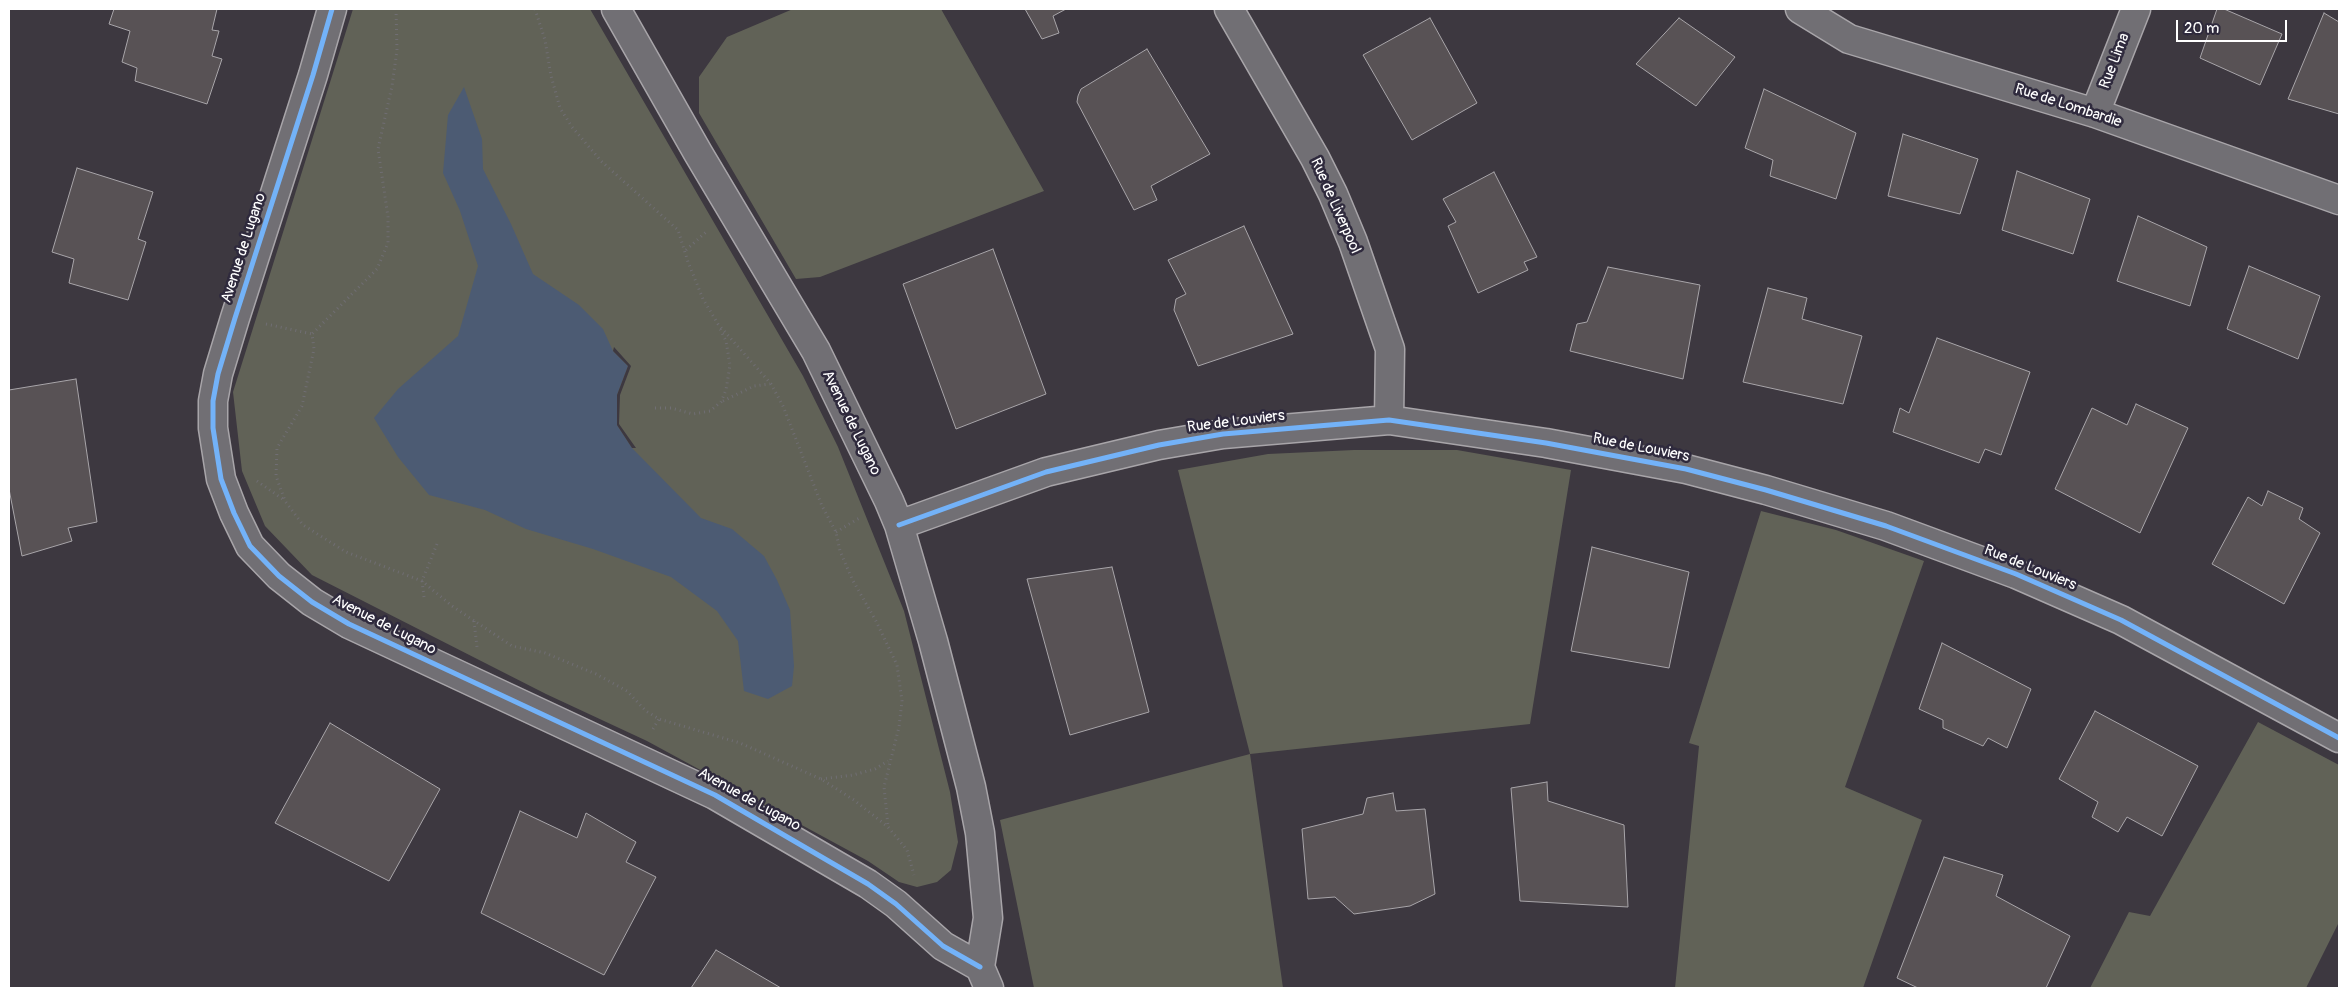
<!DOCTYPE html>
<html>
<head>
<meta charset="utf-8">
<style>
	body { margin:0 }
	#map { position:relative; width:2348px; height:997px; overflow:hidden; background:#3d3840; font-family:Pangolin,sans-serif }
	canvas { display:block }
	.frame { position:absolute; inset:0; border:10px solid #fff; pointer-events:none }
	.scale { position:absolute; left:2176px; top:20px; width:111px; height:22px; box-sizing:border-box; border:2px solid #fff; border-top:0; padding-left:6px; font-size:15px; line-height:18px; white-space:nowrap; color:#fff; -webkit-text-stroke:4px #2f2a3d; paint-order:stroke }
</style>
</head>
<body>
<div id="map">
<canvas width="2348" height="997"></canvas>
<div class="frame"></div>
<div class="scale">20 m</div>
</div>
<script>
const ctx = document.querySelector('canvas').getContext('2d');
ctx.lineJoin = 'round';
function fillPath(path, color) {
  ctx.fillStyle = color;
  ctx.fill(path, 'evenodd');
}
function poly(rows) {
  const path = new Path2D();
  for (const r of rows) {
    path.moveTo(r[0], r[1]);
    for (let i = 2; i < r.length; i += 2) path.lineTo(r[i], r[i + 1]);
  }
  return path;
}
function strokePath(path, color, width, dash) {
  ctx.strokeStyle = color;
  ctx.lineWidth = width;
  ctx.lineCap = dash ? 'butt' : 'round';
  ctx.setLineDash(dash || []);
  ctx.stroke(path);
}
function write(font, color, halo, rows, align = 'center') {
  ctx.font = font + ' Pangolin,sans-serif';
  ctx.lineWidth = 5;
  ctx.setLineDash([]);
  ctx.textBaseline = 'middle';
  ctx.strokeStyle = halo;
  ctx.fillStyle = color;
  for (const [text, x, y, turn = 0] of rows) {
    ctx.save();
    ctx.translate(x, y);
    ctx.rotate((+turn || 0) * Math.PI / 180);
    ctx.textAlign = isNaN(turn) ? turn : align;
    if (halo) ctx.strokeText(text, 0, 0);
    ctx.fillText(text, 0, 0);
    ctx.restore();
  }
}
const green = poly([
	[353,9,590,9,803,376,838,447,904,611,950,792,958,842,951,870,937,882,917,887,899,882,868,861,647,741,546,694,312,575,265,526,242,471,233,392],
	[793,9,941,9,1044,191,820,277,796,279,699,113,699,77,727,37],
	[1354,450,1457,450,1571,470,1530,724,1250,754,1283,988,1034,988,1000,820,1250,754,1178,470,1268,454],
	[1761,511,1836,530,1924,561,1845,787,1922,820,1863,988,1675,988,1699,746,1689,743],
	[2258,722,2339,765,2339,922,2306,988,2090,988,2129,912,2150,916]
]);
const water = poly([
	[464,87,482,139,483,169,511,224,533,274,579,305,603,329,613,351,628,366,617,395,617,425,632,448,701,518,732,529,764,556,777,580,790,610,794,666,792,686,768,699,744,691,738,641,717,611,671,577,593,549,526,529,485,510,429,495,398,457,374,418,398,389,458,336,478,266,460,211,443,173,448,115]
]);
const pier = poly([
	[614,347,631,366,620,395,619,424,636,448,632,448,617,425,617,395,628,366,613,351]
]);
const building = poly([
	[114,9,217,9,212,30,219,31,212,56,222,59,207,104,135,81,137,68,122,62,130,31,109,24,114,9],
	[1025,9,1066,9,1053,16,1059,33,1042,39,1025,9],
	[2217,9,2224,9,2282,34,2260,85,2200,58,2217,9],
	[2324,13,2339,22,2339,114,2288,99,2324,13],
	[1430,18,1477,103,1412,140,1363,55,1430,18],
	[1679,18,1735,57,1696,106,1636,64,1679,18],
	[1147,49,1210,154,1151,186,1157,200,1134,210,1077,102,1078,96,1081,89,1147,49],
	[1764,89,1856,133,1836,199,1770,176,1773,160,1745,148,1764,89],
	[1903,134,1978,159,1960,214,1888,196,1903,134],
	[77,168,153,192,138,239,146,242,128,300,69,283,74,259,52,252,77,168],
	[2017,171,2090,199,2073,254,2002,230,2017,171],
	[1494,172,1537,257,1524,262,1528,270,1478,293,1448,226,1456,222,1443,199,1494,172],
	[2138,216,2207,247,2190,306,2117,281,2138,216],
	[1244,226,1293,334,1198,366,1174,310,1176,299,1186,294,1168,260,1244,226],
	[993,249,1046,394,956,429,903,284,993,249],
	[2249,266,2320,296,2298,359,2227,329,2249,266],
	[1608,267,1700,285,1683,379,1570,351,1577,324,1587,322,1608,267],
	[1768,288,1807,298,1802,319,1862,336,1843,404,1743,382,1768,288],
	[1937,338,2030,372,2001,455,1985,449,1979,463,1893,432,1900,408,1909,413,1937,338],
	[76,379,97,522,68,528,72,541,22,556,9,489,9,390,76,379],
	[2136,404,2188,428,2140,533,2055,489,2092,408,2127,425,2136,404],
	[2268,491,2303,508,2299,519,2320,533,2284,604,2212,564,2248,497,2262,506,2268,491],
	[1592,547,1689,572,1669,668,1571,651,1592,547],
	[1112,567,1149,712,1070,735,1027,579,1112,567],
	[1942,643,2031,689,2007,748,1988,738,1983,746,1943,728,1943,720,1919,709,1942,643],
	[2095,711,2198,766,2162,836,2127,817,2118,832,2092,817,2098,802,2059,779,2095,711],
	[330,723,440,789,389,881,275,823,330,723],
	[1547,782,1548,801,1624,825,1628,907,1520,901,1511,788,1547,782],
	[1393,793,1396,811,1425,809,1435,894,1410,906,1354,914,1335,897,1308,899,1302,829,1363,814,1367,798,1393,793],
	[520,811,577,838,586,813,636,842,626,862,656,877,604,975,481,913,520,811],
	[1944,857,2003,875,1996,896,2070,936,2046,988,1918,988,1897,978,1944,857],
	[716,950,781,988,691,988,716,950]
]);
const path = poly([
	[396,9,397,50,392,86,378,149,388,217,388,243,377,269,312,334,314,349,302,406,277,448,276,476,285,501,303,525,346,552,422,581,452,606,512,646,545,653,596,674,627,691,646,711,659,719,740,743,821,779,854,800,888,827,907,850,914,875],
	[535,9,545,40,551,76,560,108,572,127,601,161,678,230,688,262,703,299,718,324,771,384,783,406,822,506,836,532,840,551,852,579,876,621,897,665,902,701,899,727,884,787,888,826],
	[686,250,706,232],
	[266,324,312,334],
	[723,401,754,386,770,384],
	[655,408,671,408,693,414,710,411,721,402,726,390,730,365,726,341,720,329],
	[257,481,284,500],
	[836,532,861,517],
	[424,597,422,581,437,544],
	[474,621,477,647],
	[653,729,659,719],
	[821,779,853,775,875,769,888,761]
]);
const minor = poly([
	[332,9,313,75,235,318,218,374,213,401,213,428,221,479,234,513,250,546,279,576,312,602,349,624,715,795,868,884,896,904,943,946,980,967],
	[616,9,698,153,816,351,889,501,899,525,933,641,971,787,980,833,988,918,980,967,989,988],
	[1229,9,1315,158,1333,194,1353,242,1390,349,1389,420],
	[1800,9,1849,39,2095,113,2339,200],
	[2095,113,2136,9],
	[899,525,1046,472,1159,445,1223,434,1389,420,1546,443,1686,469,1766,490,1886,526,2016,574,2121,620,2339,738]
]);
const cycleway = poly([
	[332,9,313,75,235,318,218,374,213,401,213,428,221,479,234,513,250,546,279,576,312,602,349,624,715,795,868,884,896,904,943,946,980,967],
	[899,525,1046,472,1159,445,1223,434,1389,420,1546,443,1686,469,1766,490,1886,526,2016,574,2121,620,2339,738]
]);
const streetNames = [
	["Rue Lima",2115,61,-69],
	["Rue de Lombardie",2068,106,18],
	["Rue de Liverpool",1335,206,66],
	["Avenue de Lugano",244,248,-72],
	["Rue de Louviers",1236,422,-7],
	["Avenue de Lugano",851,423,64],
	["Rue de Louviers",1641,448,11],
	["Rue de Louviers",2030,568,22],
	["Avenue de Lugano",384,625,27],
	["Avenue de Lugano",749,800,29]
];
fillPath(green, '#616257');
fillPath(water, '#4c5b73');
fillPath(pier, '#3d3840');
fillPath(building, '#585255');
strokePath(building, '#a8a5a9', 1);
strokePath(minor, '#a8a5a9', 31);
strokePath(path, '#706e73', 3, [1, 4]);
strokePath(minor, '#716f74', 28);
strokePath(cycleway, '#73b2f8', 5);
write('15px', '#fff', '#2f2a3d', streetNames);
</script>
</body>
</html>
